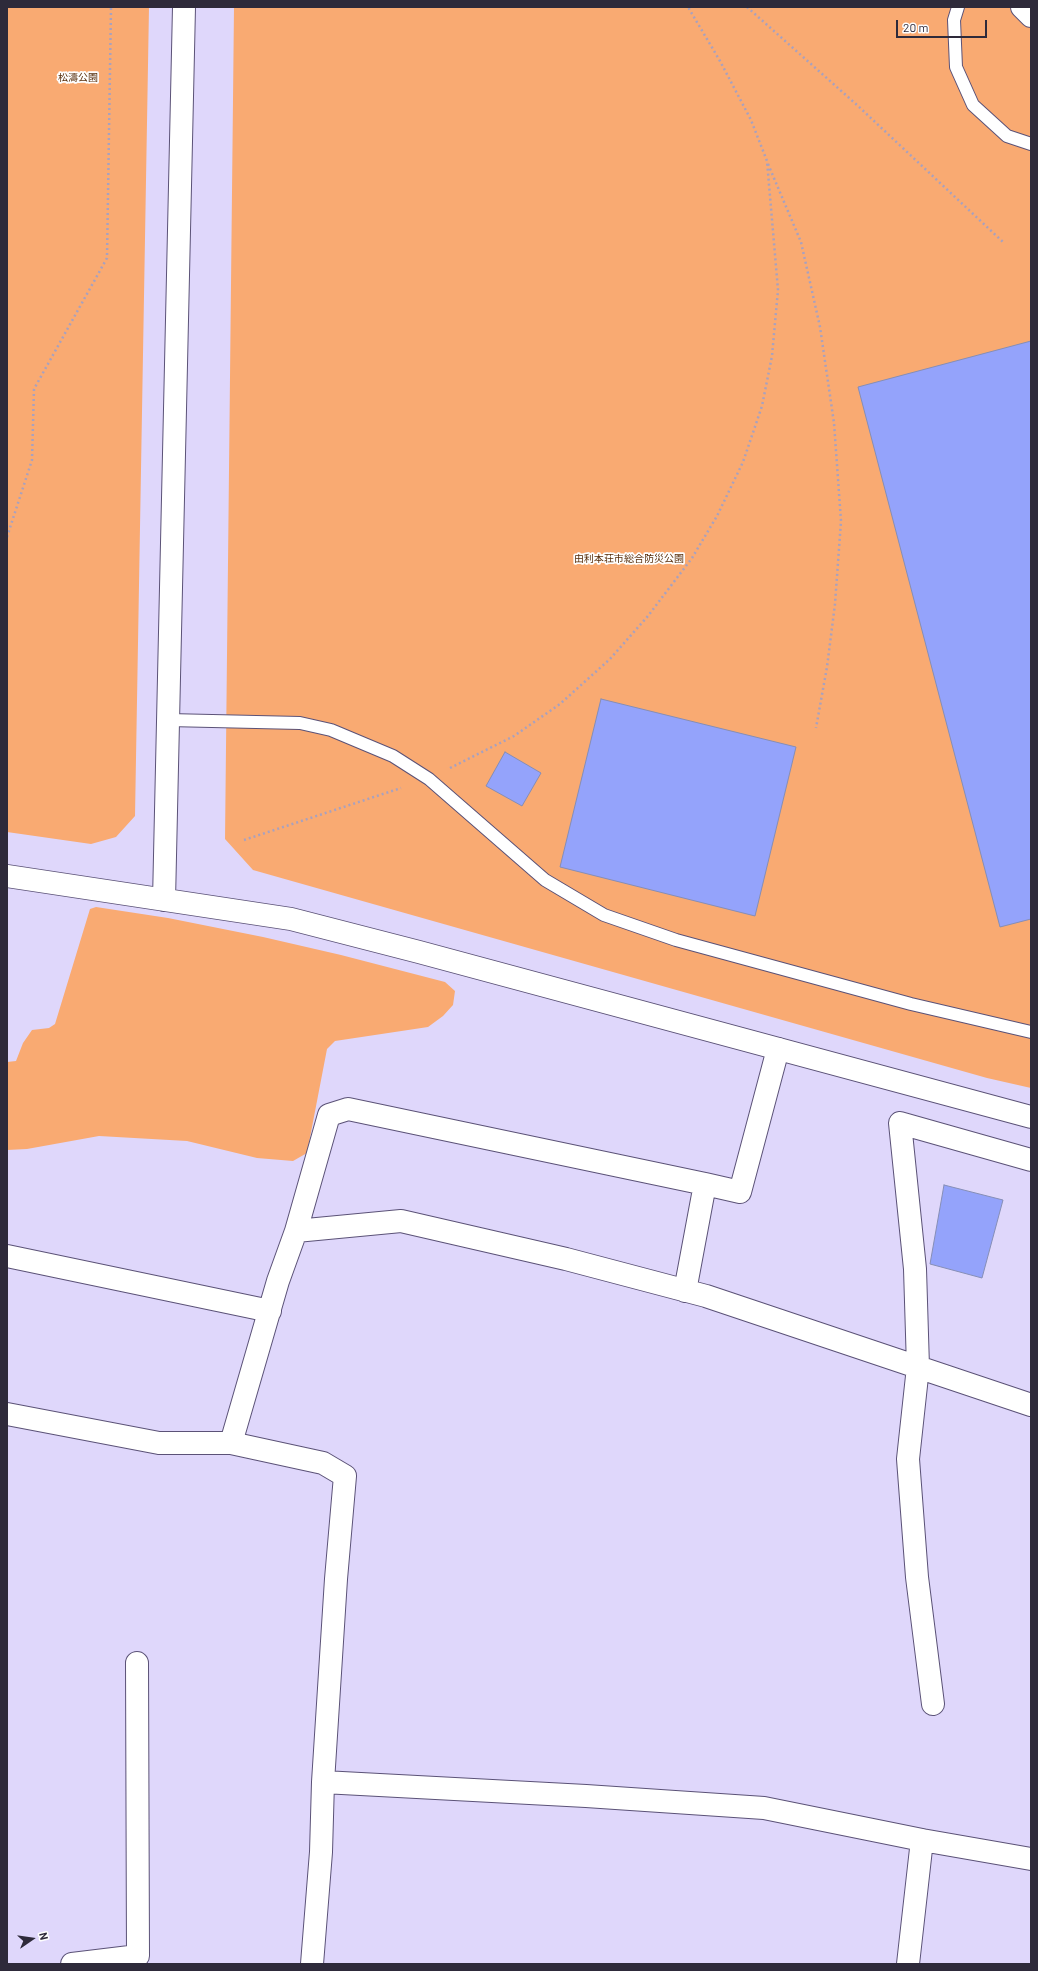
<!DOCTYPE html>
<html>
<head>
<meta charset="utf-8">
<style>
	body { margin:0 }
	#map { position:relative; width:1038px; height:1971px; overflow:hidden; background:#dfd7fb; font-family:Barlow,sans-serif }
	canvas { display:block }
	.frame { position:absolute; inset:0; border:8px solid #2e2a3a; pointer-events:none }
	.north { position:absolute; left:12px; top:1919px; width:40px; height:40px; -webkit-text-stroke:3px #fefefe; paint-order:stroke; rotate:77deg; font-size:11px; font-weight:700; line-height:16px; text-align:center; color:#2e2a3a }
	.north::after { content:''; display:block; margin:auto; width:14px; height:18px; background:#2e2a3a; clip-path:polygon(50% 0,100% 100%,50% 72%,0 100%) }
	.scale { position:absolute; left:896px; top:20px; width:91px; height:18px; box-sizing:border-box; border:2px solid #2e2a3a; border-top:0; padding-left:5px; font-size:12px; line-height:14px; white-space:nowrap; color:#2e2a3a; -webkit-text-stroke:3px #fefefe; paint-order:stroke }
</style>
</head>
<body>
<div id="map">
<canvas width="1038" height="1971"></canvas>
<div class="frame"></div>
<div class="north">N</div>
<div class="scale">20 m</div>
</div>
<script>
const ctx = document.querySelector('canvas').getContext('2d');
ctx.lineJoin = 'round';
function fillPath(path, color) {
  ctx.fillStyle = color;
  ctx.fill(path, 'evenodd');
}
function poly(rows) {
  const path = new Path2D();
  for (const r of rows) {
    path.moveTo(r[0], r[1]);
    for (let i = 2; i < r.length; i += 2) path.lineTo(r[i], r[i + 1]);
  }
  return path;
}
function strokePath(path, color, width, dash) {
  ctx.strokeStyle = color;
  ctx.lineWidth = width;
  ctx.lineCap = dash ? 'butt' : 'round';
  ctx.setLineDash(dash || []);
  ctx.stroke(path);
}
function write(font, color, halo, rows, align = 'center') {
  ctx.font = font + ' Barlow,"Noto Sans JP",sans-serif';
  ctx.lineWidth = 3.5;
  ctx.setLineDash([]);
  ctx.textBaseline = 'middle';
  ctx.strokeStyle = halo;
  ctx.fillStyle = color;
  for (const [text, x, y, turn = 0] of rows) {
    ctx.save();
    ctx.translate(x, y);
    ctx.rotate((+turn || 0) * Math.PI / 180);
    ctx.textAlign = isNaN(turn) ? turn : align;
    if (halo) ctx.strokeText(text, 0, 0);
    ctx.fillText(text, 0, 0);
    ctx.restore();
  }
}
const green = poly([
	[7,7,149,7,135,816,116,837,91,844,7,832],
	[234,7,1031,7,1031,1088,987,1078,253,870,225,839],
	[96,907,168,918,263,937,341,955,445,982,455,991,453,1005,443,1016,428,1027,335,1041,327,1049,307,1153,293,1161,257,1158,187,1141,99,1136,27,1149,7,1150,7,1062,16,1061,23,1043,32,1030,49,1028,55,1024,90,909]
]);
const building = poly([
	[1031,341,1031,919,1000,927,858,387,1031,341],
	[601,699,796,747,755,916,560,867,601,699],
	[505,752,541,773,522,806,486,786,505,752],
	[944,1185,1003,1200,982,1278,930,1264,944,1185]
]);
const path = poly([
	[747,7,857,105,1003,242],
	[768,164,801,242,820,327,834,423,841,521,835,604,827,667,816,728],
	[7,537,32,460,34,389,107,258,111,7],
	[450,768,514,736,560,704,610,659,648,616,692,558,717,516,743,462,762,406,772,356,778,290,767,161,751,120,720,61,688,7],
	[244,840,401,788]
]);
const lane = poly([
	[958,7,954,20,956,67,973,105,1007,136,1031,144],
	[168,720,300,723,331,730,393,756,429,779,545,880,604,915,676,940,911,1004,1031,1032]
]);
const street = poly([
	[705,1184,740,1192,778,1049],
	[296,1231,329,1115,348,1109,705,1184,685,1291],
	[7,1256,270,1311],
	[7,1414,159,1443,231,1443,323,1463,345,1476,336,1579,323,1782,321,1852,312,1964],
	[231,1443,278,1281,296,1231,401,1221,566,1259,706,1296,1031,1405],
	[933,1704,917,1577,908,1459,918,1367,915,1269,900,1123,1031,1160],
	[323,1782,586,1796,764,1808,922,1840,1031,1859],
	[72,1964,138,1956,137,1663],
	[908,1964,922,1840]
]);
const secondary = poly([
	[1022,7,1031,16],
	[7,876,291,919,419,952,1031,1117],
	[164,900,184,7]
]);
const parkNames = [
	["松濤公園",78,78],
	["由利本荘市総合防災公園",629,559]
];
fillPath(green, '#f9aa72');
fillPath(building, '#94a3fb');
strokePath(building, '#868eb6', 1);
strokePath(lane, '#5b5277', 14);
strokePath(street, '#5b5277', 24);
strokePath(secondary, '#5b5277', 24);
strokePath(path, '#a8a1bf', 2.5, [2, 3]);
strokePath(lane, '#fff', 12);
strokePath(street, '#fff', 22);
strokePath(secondary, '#fff', 22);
write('10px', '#562d0a', '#fefefe', parkNames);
</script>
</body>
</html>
